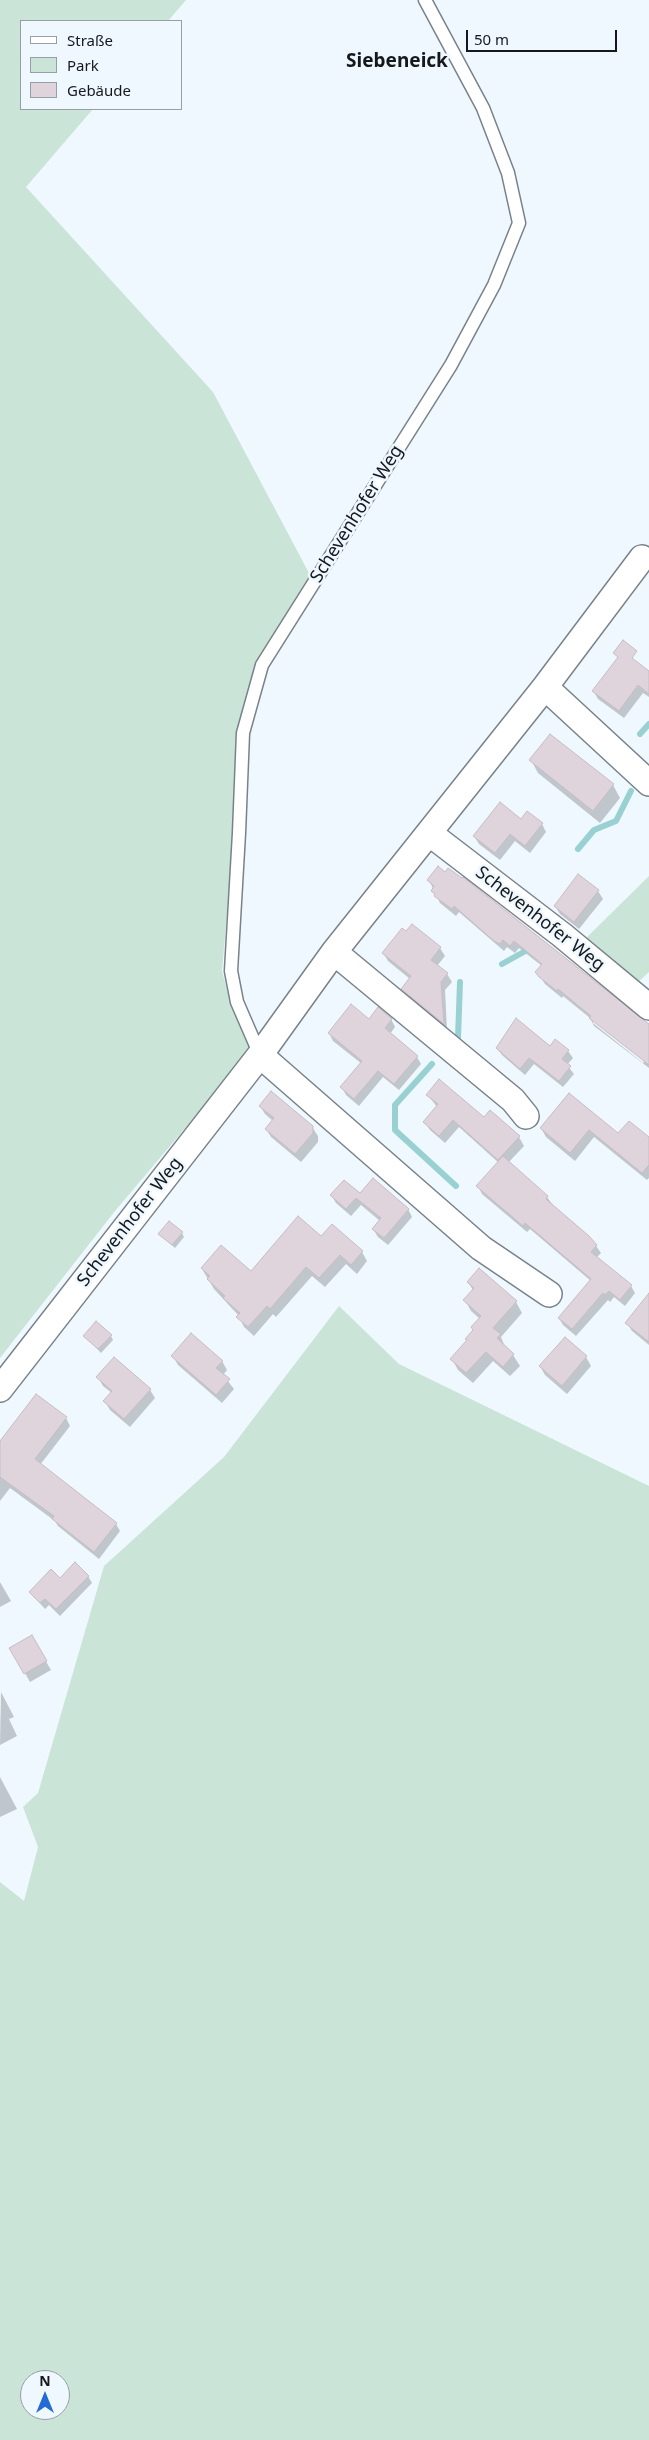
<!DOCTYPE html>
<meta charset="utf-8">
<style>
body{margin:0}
#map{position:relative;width:649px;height:2440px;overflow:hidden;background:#eff8ff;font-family:"Noto Sans",sans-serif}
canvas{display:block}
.legend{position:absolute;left:20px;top:20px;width:162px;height:90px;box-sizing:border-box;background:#eff8ff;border:1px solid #989fa4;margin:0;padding:6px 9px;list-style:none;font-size:15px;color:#16191c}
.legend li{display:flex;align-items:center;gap:10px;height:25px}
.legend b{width:25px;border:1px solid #989fa4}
.north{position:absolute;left:20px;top:2370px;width:50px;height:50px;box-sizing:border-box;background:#eff8ff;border:1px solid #989fa4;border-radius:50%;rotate:0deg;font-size:14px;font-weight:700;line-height:20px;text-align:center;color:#16191c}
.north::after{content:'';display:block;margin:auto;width:18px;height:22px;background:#256bd7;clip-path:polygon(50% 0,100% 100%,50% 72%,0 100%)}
.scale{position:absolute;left:466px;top:30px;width:151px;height:22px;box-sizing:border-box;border:2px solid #16191c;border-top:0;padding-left:6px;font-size:15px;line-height:18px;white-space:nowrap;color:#16191c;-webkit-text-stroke:4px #eff8ff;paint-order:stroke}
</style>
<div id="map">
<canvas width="649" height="2440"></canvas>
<ul class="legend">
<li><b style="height:6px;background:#fff"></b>Straße</li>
<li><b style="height:14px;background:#cae5d7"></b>Park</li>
<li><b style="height:14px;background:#e0d4dc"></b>Gebäude</li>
</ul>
<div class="north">N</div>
<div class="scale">50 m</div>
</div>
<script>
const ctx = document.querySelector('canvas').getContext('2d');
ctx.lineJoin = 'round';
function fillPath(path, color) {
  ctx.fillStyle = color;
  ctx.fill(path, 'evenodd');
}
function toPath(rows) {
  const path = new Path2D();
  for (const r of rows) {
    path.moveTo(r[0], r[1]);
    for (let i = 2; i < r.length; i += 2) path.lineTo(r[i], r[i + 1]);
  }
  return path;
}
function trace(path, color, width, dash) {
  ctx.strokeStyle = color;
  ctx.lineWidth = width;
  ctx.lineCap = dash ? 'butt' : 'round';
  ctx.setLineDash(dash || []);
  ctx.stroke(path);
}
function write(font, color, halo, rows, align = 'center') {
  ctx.font = font + ' "Noto Sans",sans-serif';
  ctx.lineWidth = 5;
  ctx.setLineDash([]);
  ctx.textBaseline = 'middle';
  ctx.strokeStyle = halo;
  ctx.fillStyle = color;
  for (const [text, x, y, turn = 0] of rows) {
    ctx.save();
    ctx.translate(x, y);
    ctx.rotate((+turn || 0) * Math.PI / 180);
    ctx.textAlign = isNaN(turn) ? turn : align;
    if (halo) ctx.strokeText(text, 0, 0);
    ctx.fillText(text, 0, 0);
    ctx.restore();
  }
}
fillPath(toPath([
 [0,0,186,0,168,21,21,21,21,109,93,109,26,187,213,392,310,575,260,657,234,835,222,971,230,1000,253,1048,115,1211,0,1358],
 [649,876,649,972,635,985,581,943],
 [339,1306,399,1364,649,1486,649,2440,0,2440,0,1882,24,1901,38,1847,23,1807,38,1793,104,1566,224,1457],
 [30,2380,60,2380,60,2410,30,2410]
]), '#cae5d7');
fillPath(toPath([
 [649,672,649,697,643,693,624,718,598,699,594,692],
 [531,760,613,785,620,798,600,823,538,773],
 [521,821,542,824,546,832,530,853,515,841,500,860,479,844,474,836],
 [429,880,649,1025,649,1068,594,1026,590,1018,563,996,562,998,545,984,537,972,542,966,519,948,515,953,507,947,504,951,459,912,456,916,440,903],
 [593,1020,645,1061,643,1063,593,1023],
 [598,891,603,899,579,929,560,914,555,906],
 [440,948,445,956,437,966,447,974,452,982,445,990,447,1030,407,997,403,989,410,979,388,961,384,954],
 [391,1019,395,1027,390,1034,417,1057,421,1064,399,1090,383,1077,359,1106,346,1095,342,1087,362,1064,333,1041,329,1033,369,1020],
 [556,1041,568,1051,573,1058,567,1065,574,1074,563,1087,534,1064,525,1075,502,1055,497,1048,550,1047],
 [428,1095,519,1137,524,1146,508,1163,547,1197,552,1204,596,1246,601,1253,596,1258,631,1286,635,1293,625,1306,614,1297,610,1302,608,1300,576,1336,563,1325,559,1318,591,1281,530,1229,527,1232,482,1194,478,1186,499,1163,459,1127,445,1143,430,1130,425,1122,437,1107],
 [569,1095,618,1135,649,1139,649,1178,647,1180,594,1137,575,1161,546,1137,541,1128],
 [260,1106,312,1127,318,1136,318,1142,301,1162,271,1137,266,1129,273,1121,265,1114],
 [360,1195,408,1209,412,1217,388,1245,378,1237,373,1229,380,1221,361,1205,351,1216,336,1203,332,1196],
 [182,1233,184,1237,175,1248,160,1234],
 [321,1237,362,1252,367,1261,357,1274,346,1264,325,1287,312,1276,276,1317,273,1314,254,1336,244,1327,239,1316,214,1289,202,1269,251,1273],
 [468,1282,516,1302,522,1313,501,1337,505,1347,513,1355,520,1366,510,1376,493,1361,473,1383,458,1370,452,1359,468,1341,480,1319,471,1311,465,1300,473,1290],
 [649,1312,649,1345,632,1331,627,1323],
 [85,1336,111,1336,113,1340,101,1353],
 [565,1339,586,1357,591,1366,567,1394,545,1375,540,1366],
 [173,1356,222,1361,227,1370,223,1375,234,1389,222,1403,178,1365],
 [98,1377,150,1390,155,1398,130,1427,110,1410,105,1401,112,1393,103,1386],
 [66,1418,70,1426,40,1465,116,1524,120,1531,99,1559,58,1526,55,1521,10,1488,0,1501,0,1442],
 [88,1576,92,1583,60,1616,49,1605,45,1609,30,1592,60,1580],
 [0,1582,11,1601,0,1607],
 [31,1636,51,1670,30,1682,11,1648],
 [1,1692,14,1717,9,1719,17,1736,0,1745],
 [0,1777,17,1809,0,1817]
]), '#0003');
trace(toPath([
 [640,734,649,724],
 [578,849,594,830,616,821,631,791],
 [502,964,529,949,528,946],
 [458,1038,460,982],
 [432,1064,395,1105,395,1130,456,1186]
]), '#99d1d2', 6);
const building = toPath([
 [623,640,637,651,632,658,649,671,649,694,638,685,619,711,592,691,618,657,613,653,623,640],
 [550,734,614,784,593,811,529,760,550,734],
 [500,802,521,819,527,811,543,823,525,846,510,834,495,853,473,836,500,802],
 [438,866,445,872,448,868,462,878,463,877,649,1024,649,1065,589,1018,591,1016,558,989,557,991,539,977,535,972,542,964,514,941,510,946,503,940,500,944,494,941,454,906,452,909,434,896,435,894,431,891,434,886,427,880,438,866],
 [578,874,599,890,574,922,554,906,578,874],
 [412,924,441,947,431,960,448,973,441,982,444,1024,401,989,411,976,382,953,402,928,406,931,412,924],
 [351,1004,369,1019,378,1007,392,1019,385,1028,418,1056,394,1084,378,1071,354,1099,340,1087,362,1061,328,1033,351,1004],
 [516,1018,550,1046,555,1039,569,1050,562,1059,571,1066,559,1081,529,1058,520,1069,496,1048,516,1018],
 [439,1079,484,1117,490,1110,520,1136,498,1160,453,1120,439,1136,423,1122,438,1104,426,1095,439,1079],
 [271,1091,313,1126,313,1133,295,1154,265,1129,274,1118,259,1106,271,1091],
 [569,1093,618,1133,629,1121,649,1137,649,1165,642,1173,589,1130,570,1153,540,1128,569,1093],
 [503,1156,548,1196,546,1199,589,1236,597,1245,591,1252,632,1285,620,1300,609,1291,605,1295,603,1293,572,1329,558,1318,591,1279,525,1223,523,1226,476,1186,503,1156],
 [373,1178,409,1209,384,1238,372,1229,381,1218,356,1198,346,1209,330,1195,344,1180,360,1193,373,1178],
 [298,1216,321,1236,332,1224,363,1251,351,1265,340,1255,319,1278,306,1267,270,1309,267,1306,248,1327,236,1317,240,1313,223,1298,225,1296,207,1279,210,1276,201,1268,221,1245,251,1271,298,1216],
 [169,1221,183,1232,172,1245,158,1234,169,1221],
 [479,1268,517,1301,493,1328,501,1334,497,1338,514,1354,503,1367,486,1352,466,1373,450,1359,467,1340,465,1339,473,1330,471,1327,481,1316,463,1300,474,1288,467,1282,479,1268],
 [649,1293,649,1342,625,1323,649,1293],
 [96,1321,112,1335,98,1349,83,1336,96,1321],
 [191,1333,223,1361,216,1368,230,1379,216,1395,171,1356,191,1333],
 [565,1337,587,1356,562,1386,539,1366,565,1337],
 [114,1357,151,1389,124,1419,103,1401,112,1391,96,1377,114,1357],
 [36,1394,67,1417,35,1459,117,1523,94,1552,52,1519,54,1516,0,1477,0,1441,36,1394],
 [75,1562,89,1576,56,1609,45,1599,40,1603,29,1592,51,1569,60,1578,75,1562],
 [32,1635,47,1661,24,1674,9,1648,32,1635]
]);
fillPath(building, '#e0d4dc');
trace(building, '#c7bcc3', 1);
const lane = toPath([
 [260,1055,237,1002,231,971,239,833,243,733,262,665,451,365,494,285,519,223,508,173,483,108,425,0]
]);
const street = toPath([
 [545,687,649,783],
 [429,833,562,935,649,1007],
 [334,952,513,1100,526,1116],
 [260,1055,481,1248,549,1294],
 [0,1389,260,1055,334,952,545,687,642,558]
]);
trace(lane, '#79828a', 15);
trace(street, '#79828a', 28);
trace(lane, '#fff', 12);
trace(street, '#fff', 25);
write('18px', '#16191c', '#eff8ff', [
 ["Schevenhofer Weg",357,514,-58],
 ["Schevenhofer Weg",540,919,38],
 ["Schevenhofer Weg",130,1222,-52]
]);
write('bold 19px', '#16191c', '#eff8ff', [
 ["Siebeneick",397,62]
]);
</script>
